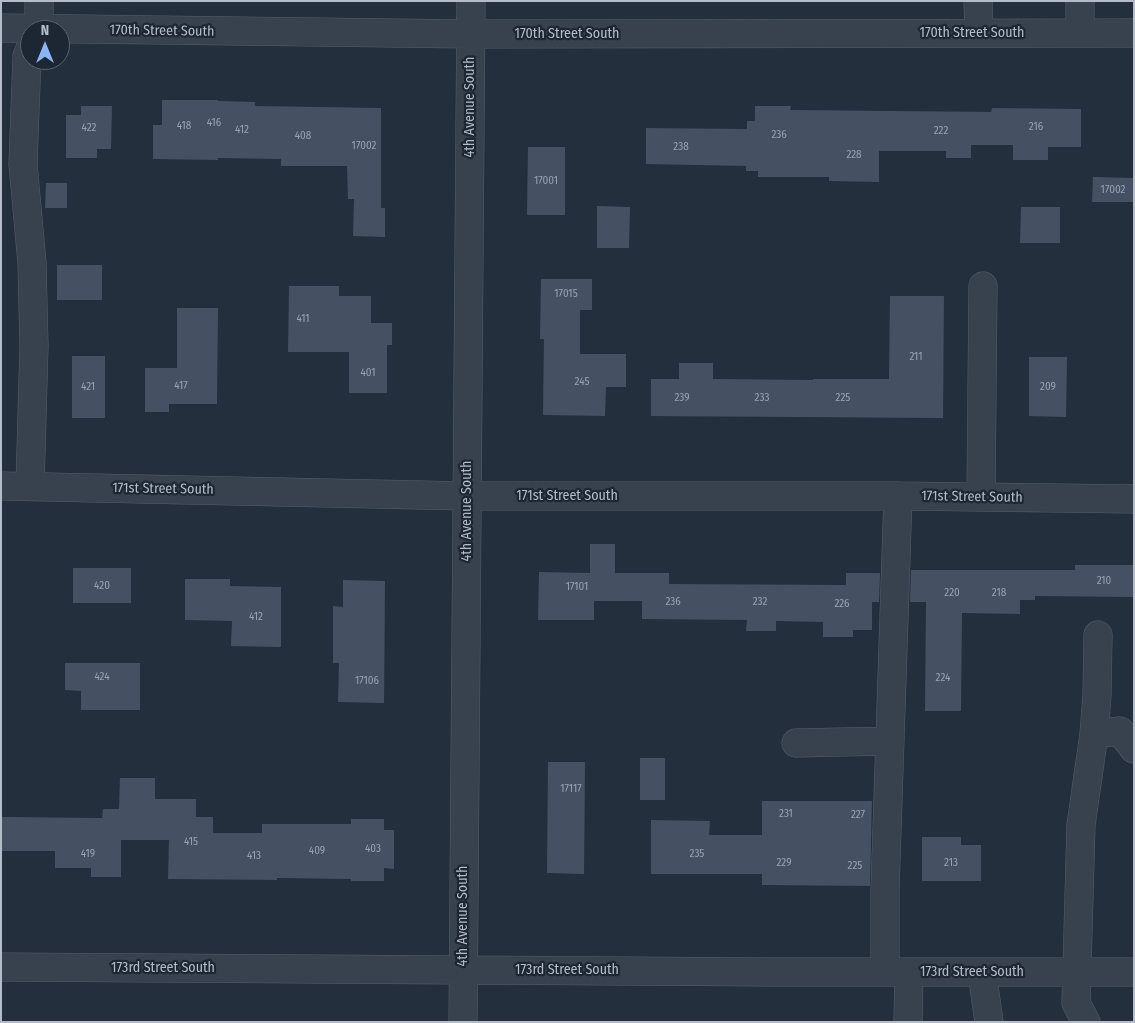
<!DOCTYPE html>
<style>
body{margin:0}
#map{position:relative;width:1135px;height:1023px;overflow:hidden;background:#242f3e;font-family:"Fira Sans Condensed",sans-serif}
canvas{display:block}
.frame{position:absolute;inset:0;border:2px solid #b4bcc9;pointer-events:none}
.north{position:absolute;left:20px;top:20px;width:50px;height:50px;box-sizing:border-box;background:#1d2633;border:1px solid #59626f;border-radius:50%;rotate:0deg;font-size:14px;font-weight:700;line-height:20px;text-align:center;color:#b4bcc9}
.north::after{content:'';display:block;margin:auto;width:18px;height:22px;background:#8ab4f8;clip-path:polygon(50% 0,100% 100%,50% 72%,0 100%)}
</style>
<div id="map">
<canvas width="1135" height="1023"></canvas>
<div class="frame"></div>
<div class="north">N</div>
</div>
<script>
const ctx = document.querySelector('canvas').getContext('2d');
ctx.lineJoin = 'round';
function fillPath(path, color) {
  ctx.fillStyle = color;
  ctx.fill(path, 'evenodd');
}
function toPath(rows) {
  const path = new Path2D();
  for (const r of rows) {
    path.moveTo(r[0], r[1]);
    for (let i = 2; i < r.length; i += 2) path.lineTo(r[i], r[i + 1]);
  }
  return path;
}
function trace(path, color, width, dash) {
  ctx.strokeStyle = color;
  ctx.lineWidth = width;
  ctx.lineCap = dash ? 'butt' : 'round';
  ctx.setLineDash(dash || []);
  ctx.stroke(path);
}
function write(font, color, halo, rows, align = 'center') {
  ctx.font = font + ' "Fira Sans Condensed",sans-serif';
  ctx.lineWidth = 4.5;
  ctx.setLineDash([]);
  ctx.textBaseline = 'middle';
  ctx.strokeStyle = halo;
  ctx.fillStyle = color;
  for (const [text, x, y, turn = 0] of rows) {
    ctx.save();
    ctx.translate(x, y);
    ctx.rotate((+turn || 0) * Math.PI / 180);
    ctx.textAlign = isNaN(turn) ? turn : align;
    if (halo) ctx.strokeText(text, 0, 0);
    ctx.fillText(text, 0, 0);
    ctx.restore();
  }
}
fillPath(toPath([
 [162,100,218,100,218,101,255,102,255,106,381,108,381,208,385,208,385,237,353,236,354,199,348,199,347,166,281,166,281,159,218,158,218,160,153,159,153,125,162,125],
 [81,106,112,106,111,149,97,149,97,158,66,158,66,115,81,115],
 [755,106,791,106,790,110,991,112,992,108,1081,109,1081,147,1048,147,1048,160,1013,160,1013,145,971,145,971,158,946,158,946,151,879,151,879,182,829,181,829,177,758,177,758,171,746,171,746,166,646,164,646,128,747,129,747,121,755,121],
 [528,147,565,147,565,215,527,215],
 [1093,177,1134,178,1134,202,1092,202],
 [46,183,67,183,67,208,45,208],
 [597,206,630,207,629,248,597,248],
 [1021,207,1060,207,1060,243,1020,243],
 [57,265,102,265,102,300,57,300],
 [541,279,592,279,592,310,580,310,580,354,626,354,626,387,606,387,605,416,543,415,544,339,540,339],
 [289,286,339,286,339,296,371,296,371,323,392,323,392,345,387,345,387,393,349,393,349,352,288,352],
 [890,296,944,296,943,418,651,416,651,379,679,379,679,363,713,363,713,379,813,380,813,379,889,379],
 [177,308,218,308,217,404,169,404,169,412,145,412,145,368,177,368],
 [72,356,105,356,105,418,72,418],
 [1029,357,1067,357,1066,417,1029,416],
 [590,544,615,544,615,573,669,573,669,584,846,585,846,573,880,573,879,602,872,602,872,630,853,630,853,637,823,637,823,622,776,621,776,631,746,631,747,620,642,619,642,601,594,601,594,620,538,620,539,572,590,573],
 [1075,565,1134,565,1134,597,1035,596,1035,600,1020,600,1020,614,962,613,961,711,925,711,926,602,910,602,911,570,1075,570],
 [73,568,131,568,131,603,73,603],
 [185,579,230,579,230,586,281,587,281,647,231,646,232,621,185,620],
 [343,580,385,581,384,703,338,702,339,663,333,663,333,606,343,607],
 [65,663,140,663,140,710,81,710,81,691,65,690],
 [640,758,665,758,665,800,640,800],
 [548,762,585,762,584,874,547,873],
 [120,778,155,778,155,799,196,799,196,817,213,817,213,833,262,833,262,824,351,824,351,819,384,819,384,830,394,830,394,869,384,868,384,881,351,881,351,879,277,878,277,880,168,879,169,840,121,840,121,877,91,877,91,868,55,868,55,851,1,851,1,817,102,818,103,809,119,809],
 [762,801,872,801,870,886,762,885,762,874,651,874,651,820,710,821,709,835,762,835],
 [922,837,961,837,961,845,981,845,981,881,922,881]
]), '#455162');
const minor = toPath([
 [39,1,39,30],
 [978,1,979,33],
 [1080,1,1080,33],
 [1,28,470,34,1134,33],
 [30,49,27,56,23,164,32,263,34,346,30,486],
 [1,486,467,496,898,496,1134,499],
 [981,497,983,286],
 [1094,734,1097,695,1098,635],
 [796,743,890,741],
 [1,967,775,972,1134,972],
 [885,972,885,890,898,496],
 [982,972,989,1022],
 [463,1022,471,1],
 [908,1022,909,972],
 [1086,1022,1076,1003,1081,825,1094,734,1120,731,1134,749]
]);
trace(minor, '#565f6c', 29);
trace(minor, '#38414e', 28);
write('11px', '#98a1af', null, [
 ["416",214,123],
 ["418",184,126],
 ["216",1036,127],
 ["422",89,128],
 ["412",242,130],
 ["222",941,131],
 ["236",779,135],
 ["408",303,136],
 ["17002",364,146],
 ["238",681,147],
 ["228",854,155],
 ["17001",546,181],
 ["17002",1113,190],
 ["17015",566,294],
 ["411",303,319],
 ["211",916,357],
 ["401",368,373],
 ["245",582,382],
 ["417",181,386],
 ["421",88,387],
 ["209",1048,387],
 ["239",682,398],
 ["233",762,398],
 ["225",843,398],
 ["210",1104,581],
 ["420",102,586],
 ["17101",577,587],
 ["220",952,593],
 ["218",999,593],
 ["236",673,602],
 ["232",760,602],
 ["226",842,604],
 ["412",256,617],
 ["424",102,677],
 ["224",943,678],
 ["17106",367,681],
 ["17117",571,789],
 ["231",786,814],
 ["227",858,815],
 ["415",191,842],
 ["403",373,849],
 ["409",317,851],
 ["419",88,854],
 ["235",697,854],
 ["413",254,856],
 ["229",784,863],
 ["213",951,863],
 ["225",855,866]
]);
write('14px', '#b4bcc9', '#1d2633', [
 ["170th Street South",162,31,1],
 ["170th Street South",972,33],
 ["170th Street South",567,34],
 ["4th Avenue South",470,107,-90],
 ["171st Street South",163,489,1],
 ["171st Street South",567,496],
 ["171st Street South",972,497,1],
 ["4th Avenue South",467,511,-90],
 ["4th Avenue South",463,916,-90],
 ["173rd Street South",163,968],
 ["173rd Street South",567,970],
 ["173rd Street South",972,972]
]);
</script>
